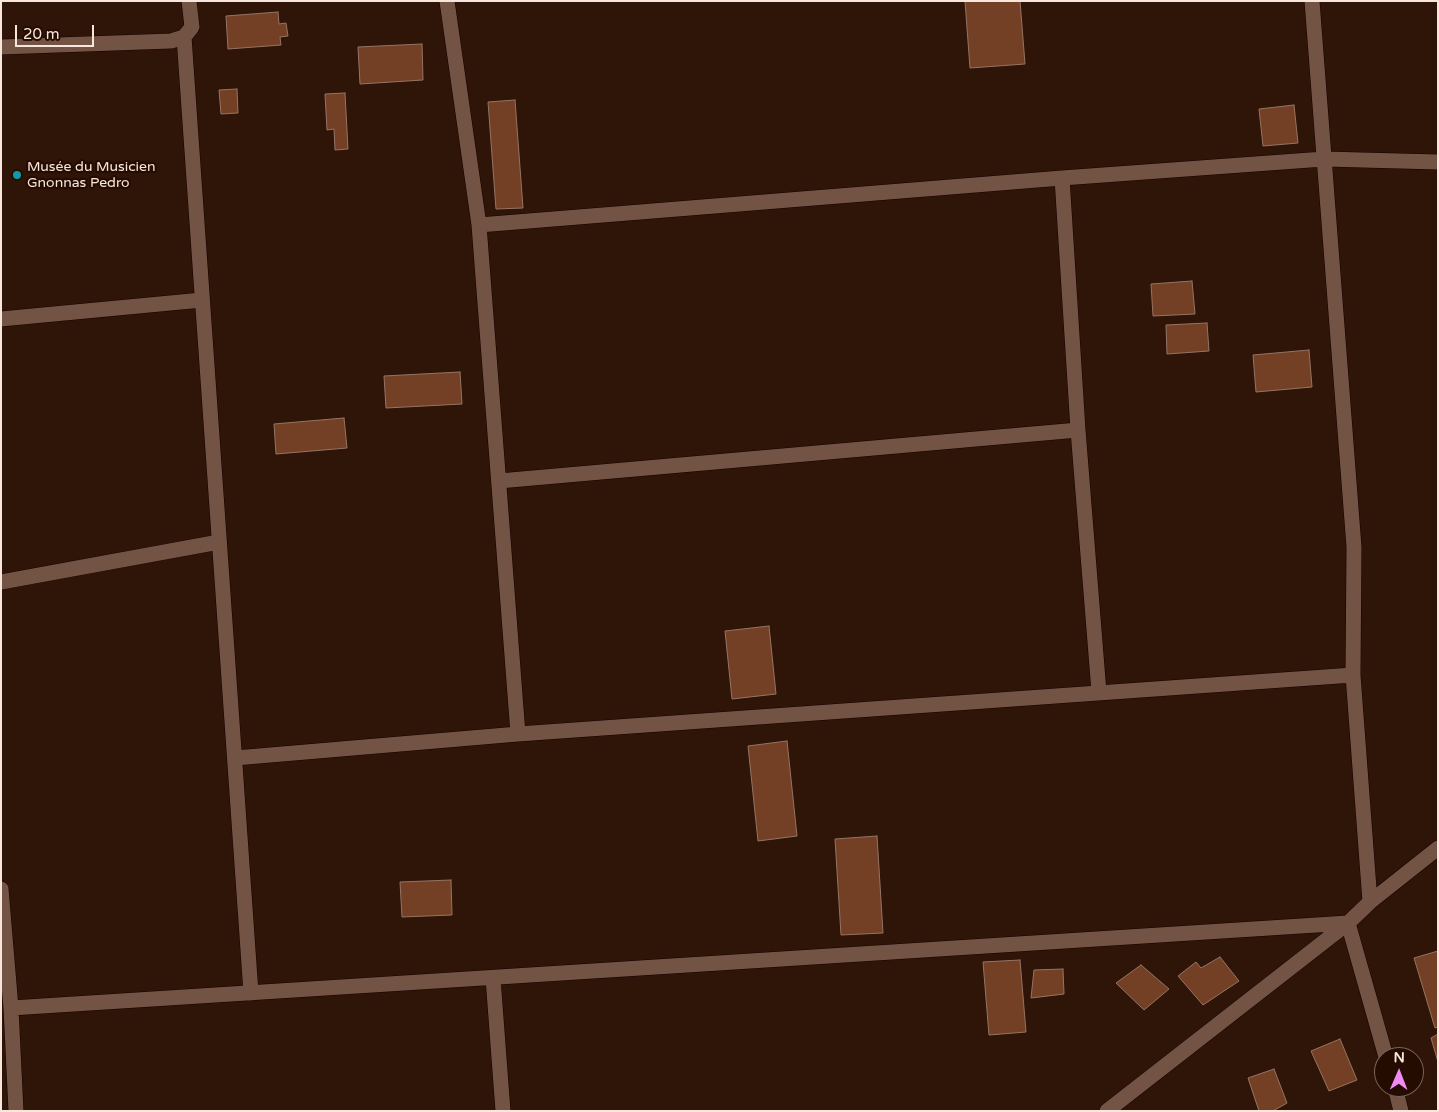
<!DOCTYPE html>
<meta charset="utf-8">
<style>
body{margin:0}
#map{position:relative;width:1439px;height:1112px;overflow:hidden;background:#2f1507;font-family:"Varela Round",sans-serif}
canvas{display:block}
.frame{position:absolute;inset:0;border:2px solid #f8e5dc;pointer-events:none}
.north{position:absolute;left:1374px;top:1047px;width:50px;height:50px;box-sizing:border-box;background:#250c01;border:1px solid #796359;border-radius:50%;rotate:1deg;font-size:14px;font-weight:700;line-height:20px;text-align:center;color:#f8e5dc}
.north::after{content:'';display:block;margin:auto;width:18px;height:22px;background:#f18af5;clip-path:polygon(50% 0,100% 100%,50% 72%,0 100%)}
.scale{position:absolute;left:15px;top:25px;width:79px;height:22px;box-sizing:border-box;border:2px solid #f8e5dc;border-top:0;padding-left:6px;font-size:15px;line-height:18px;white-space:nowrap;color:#f8e5dc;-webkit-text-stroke:4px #250c01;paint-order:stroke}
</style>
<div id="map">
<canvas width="1439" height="1112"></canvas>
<div class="frame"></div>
<div class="north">N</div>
<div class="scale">20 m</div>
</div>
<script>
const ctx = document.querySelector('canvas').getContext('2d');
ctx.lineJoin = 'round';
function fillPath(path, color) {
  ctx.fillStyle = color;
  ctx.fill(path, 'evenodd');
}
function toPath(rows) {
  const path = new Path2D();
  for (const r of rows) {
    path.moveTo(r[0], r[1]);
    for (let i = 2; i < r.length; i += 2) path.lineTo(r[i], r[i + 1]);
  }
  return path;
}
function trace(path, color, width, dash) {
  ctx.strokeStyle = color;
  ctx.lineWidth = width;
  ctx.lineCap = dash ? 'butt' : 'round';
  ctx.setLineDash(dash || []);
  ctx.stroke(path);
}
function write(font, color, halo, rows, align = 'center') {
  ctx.font = font + ' "Varela Round",sans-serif';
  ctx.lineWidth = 4.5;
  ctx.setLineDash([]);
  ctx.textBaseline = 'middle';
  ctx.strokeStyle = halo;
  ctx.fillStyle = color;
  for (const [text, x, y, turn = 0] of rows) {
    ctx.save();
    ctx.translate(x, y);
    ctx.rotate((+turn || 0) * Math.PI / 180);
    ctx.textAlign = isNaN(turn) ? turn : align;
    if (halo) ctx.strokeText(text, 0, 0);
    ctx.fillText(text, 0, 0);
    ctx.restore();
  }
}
const building = toPath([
 [965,1,1020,1,1025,64,970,68,965,1],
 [278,12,279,24,286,23,288,36,280,37,281,45,228,49,226,16,278,12],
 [422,44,423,80,360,84,358,47,422,44],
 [237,89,238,113,221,114,219,90,237,89],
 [345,93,348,149,335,150,334,129,327,130,325,94,345,93],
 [515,100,523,208,496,209,488,102,515,100],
 [1294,105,1298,143,1263,146,1259,109,1294,105],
 [1192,281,1195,314,1153,316,1151,284,1192,281],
 [1207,323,1209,351,1167,354,1166,325,1207,323],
 [1309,350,1312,387,1256,392,1253,355,1309,350],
 [460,372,462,404,386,408,384,376,460,372],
 [344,418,347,448,276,454,274,424,344,418],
 [769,626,776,694,732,699,725,631,769,626],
 [787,741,797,836,758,841,748,746,787,741],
 [877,836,883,933,841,935,835,839,877,836],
 [451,880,452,915,402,917,400,882,451,880],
 [1438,951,1438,1027,1435,1028,1414,958,1438,951],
 [1220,957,1239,981,1203,1005,1178,976,1196,962,1201,968,1220,957],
 [1020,960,1026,1032,989,1035,983,962,1020,960],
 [1141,965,1169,989,1144,1010,1116,983,1141,965],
 [1063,969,1064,994,1031,998,1034,970,1063,969],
 [1438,1034,1438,1062,1431,1038,1438,1034],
 [1340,1039,1357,1080,1329,1091,1311,1051,1340,1039],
 [1274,1069,1287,1103,1273,1111,1259,1111,1248,1078,1274,1069]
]);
fillPath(building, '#744025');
trace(building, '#957464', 1);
const minor = toPath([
 [447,1,479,225,518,734],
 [1312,1,1354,547,1353,675,1370,902],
 [184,37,251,993],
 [1,47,171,41,184,37,192,27,189,1],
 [1062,178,1078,430,1099,692],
 [479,225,1062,178,1324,159,1438,162],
 [1,319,202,300],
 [499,481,1078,430],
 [1,582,219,542],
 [235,758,518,734,1353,675],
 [1,889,11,1008,16,1111],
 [493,978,503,1111],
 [11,1008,1348,923,1386,1057],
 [1395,1087,1401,1111],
 [1107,1111,1348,923,1370,902,1438,848]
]);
trace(minor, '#160200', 16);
trace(minor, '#735344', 15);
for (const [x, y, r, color] of [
 [17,175,5,"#0f9aa8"]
]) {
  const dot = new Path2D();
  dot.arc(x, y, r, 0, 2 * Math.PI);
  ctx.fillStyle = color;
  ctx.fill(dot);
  trace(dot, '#250c01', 2);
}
write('14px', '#f8e5dc', '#250c01', [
 ["Musée du Musicien",27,167],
 ["Gnonnas Pedro",27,183]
], 'left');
</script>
